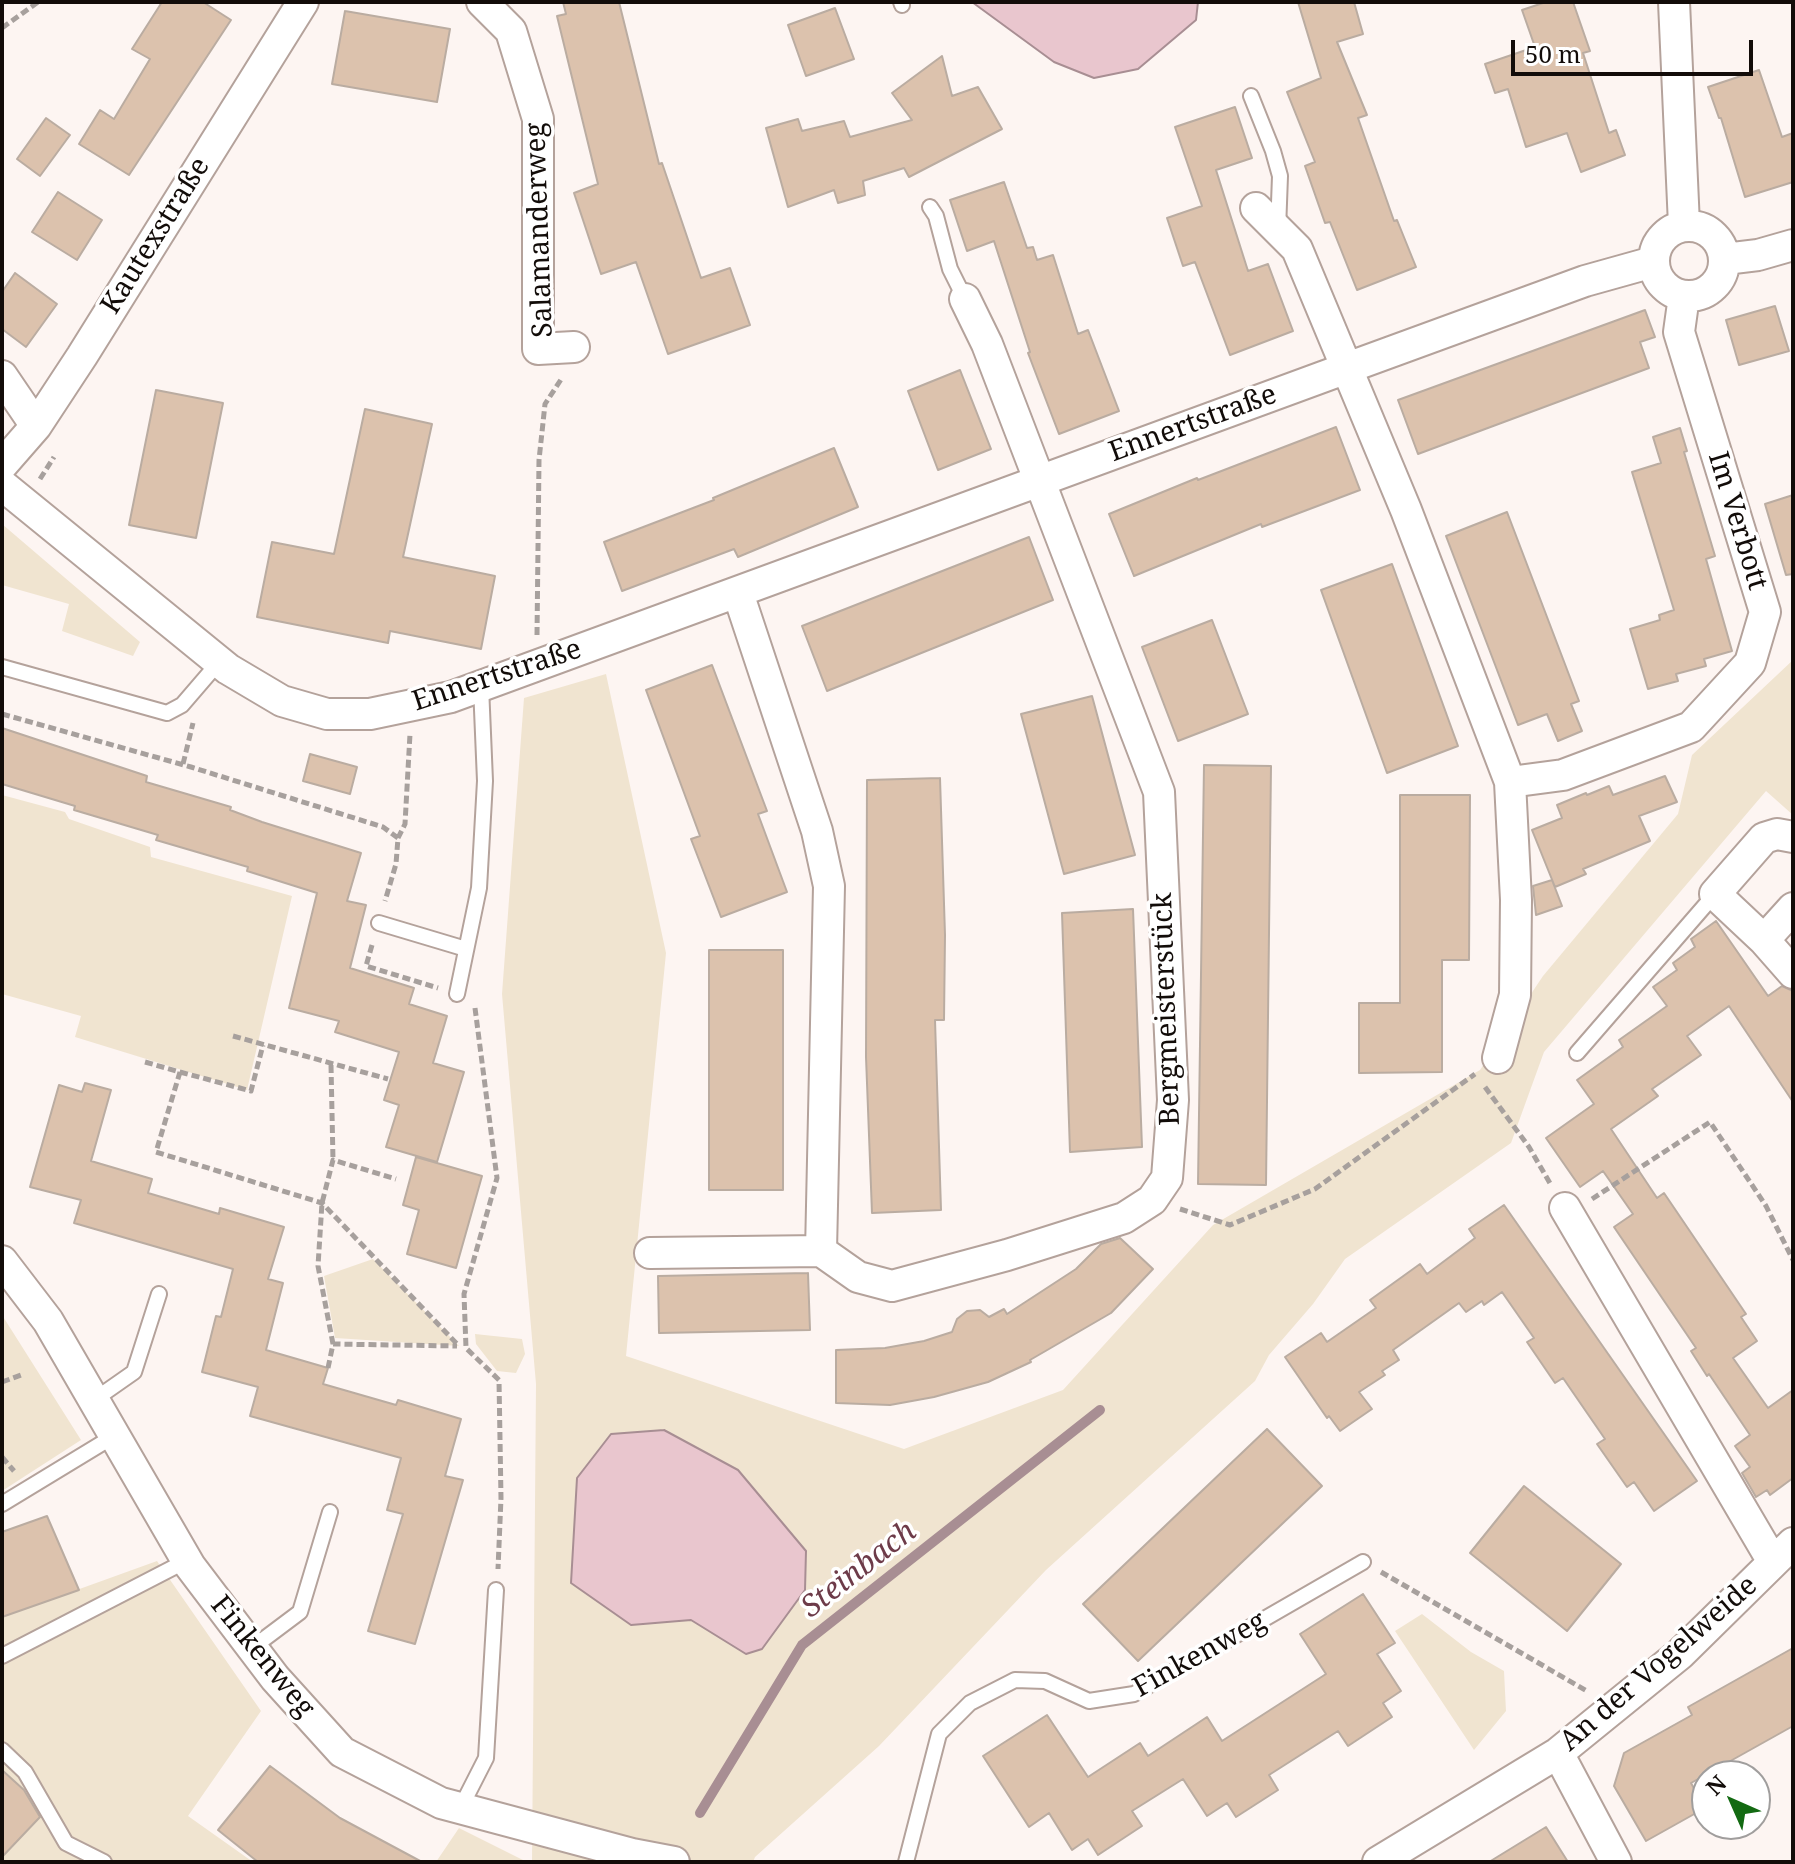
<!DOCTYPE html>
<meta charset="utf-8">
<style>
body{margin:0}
#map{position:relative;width:1795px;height:1864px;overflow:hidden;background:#fdf5f2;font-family:"Noto Serif",serif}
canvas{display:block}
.frame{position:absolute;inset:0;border:4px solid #120c09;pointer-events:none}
.north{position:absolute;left:1691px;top:1760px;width:80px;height:80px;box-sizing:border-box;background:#fff;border:2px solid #a09e9d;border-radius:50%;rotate:315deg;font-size:22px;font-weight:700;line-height:32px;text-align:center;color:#120c09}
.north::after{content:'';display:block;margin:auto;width:28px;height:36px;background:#136a12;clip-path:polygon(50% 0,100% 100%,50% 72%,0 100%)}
.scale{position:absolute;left:1511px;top:40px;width:242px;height:36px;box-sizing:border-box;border:4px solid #120c09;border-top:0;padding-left:10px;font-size:24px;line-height:28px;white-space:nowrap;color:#120c09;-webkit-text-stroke:6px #fff;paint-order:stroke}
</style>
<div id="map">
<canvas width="1795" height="1864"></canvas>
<div class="frame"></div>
<div class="north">N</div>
<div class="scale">50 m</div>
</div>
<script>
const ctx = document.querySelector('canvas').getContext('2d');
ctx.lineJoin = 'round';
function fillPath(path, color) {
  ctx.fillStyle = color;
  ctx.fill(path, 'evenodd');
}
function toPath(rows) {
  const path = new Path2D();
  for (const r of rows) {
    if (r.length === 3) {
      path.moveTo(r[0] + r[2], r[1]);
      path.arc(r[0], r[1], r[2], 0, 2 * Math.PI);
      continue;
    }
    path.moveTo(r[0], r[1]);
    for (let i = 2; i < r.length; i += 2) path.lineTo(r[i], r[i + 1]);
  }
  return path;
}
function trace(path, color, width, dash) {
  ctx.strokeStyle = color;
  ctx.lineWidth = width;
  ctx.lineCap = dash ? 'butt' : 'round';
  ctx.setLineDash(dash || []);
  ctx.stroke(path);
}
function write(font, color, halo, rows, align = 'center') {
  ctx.font = font + ' "Noto Serif",serif';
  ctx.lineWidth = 7;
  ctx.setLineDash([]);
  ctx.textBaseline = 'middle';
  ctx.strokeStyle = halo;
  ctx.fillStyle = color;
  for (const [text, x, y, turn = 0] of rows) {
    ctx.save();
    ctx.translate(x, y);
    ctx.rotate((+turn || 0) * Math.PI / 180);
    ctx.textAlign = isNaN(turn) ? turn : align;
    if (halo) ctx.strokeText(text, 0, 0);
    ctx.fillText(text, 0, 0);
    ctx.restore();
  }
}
fillPath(toPath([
 [2,524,140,642,133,656,62,631,69,604,2,585],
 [1793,660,1793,815,1766,791,1544,1052,1511,1143,1345,1259,1313,1304,1269,1355,1255,1381,1046,1570,879,1746,755,1857,753,1862,532,1862,536,1384,502,994,524,698,606,674,666,953,626,1356,904,1449,1063,1390,1213,1225,1480,1070,1543,976,1678,814,1692,755],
 [611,1434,746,1654,691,1620,631,1625],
 [2,795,65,812,69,819,150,847,151,857,292,896,247,1090,75,1037,81,1016,2,994],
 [373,1259,459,1346,335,1338,324,1276],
 [2,1315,81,1440,2,1491],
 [475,1334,522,1339,525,1354,516,1373,497,1371,476,1344],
 [157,1561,261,1711,188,1816,253,1862,2,1862,2,1617],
 [1422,1614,1471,1652,1504,1671,1506,1711,1474,1750,1395,1631],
 [459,1828,527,1862,436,1862]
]), '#f0e4d0');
const water = toPath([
 [972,2,1198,2,1196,20,1138,69,1094,78,1054,62,972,2],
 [664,1430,738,1470,806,1551,805,1590,762,1649,746,1654,691,1620,631,1625,571,1583,577,1478,611,1434,664,1430]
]);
fillPath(water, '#e9c6ce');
trace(water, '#a88e93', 2);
trace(toPath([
 [700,1813,802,1645,1100,1410]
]), '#a88e93', 10);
const building = toPath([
 [162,2,203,2,231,20,129,175,79,144,100,110,114,119,150,59,132,49,162,2],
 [563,2,619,2,659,164,662,163,701,278,730,268,750,325,668,354,636,262,601,274,574,193,598,184,557,16,566,14,563,2],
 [1298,2,1354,2,1363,34,1337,42,1367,115,1358,118,1394,221,1397,220,1416,267,1357,290,1330,222,1325,223,1305,166,1315,162,1287,92,1321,78,1298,2],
 [1546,2,1573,2,1590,51,1583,53,1609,133,1616,130,1625,155,1581,172,1567,133,1526,147,1508,89,1495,93,1485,64,1535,47,1522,10,1546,2],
 [835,8,854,59,806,76,788,25,835,8],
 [345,11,450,29,437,102,332,84,345,11],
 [942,56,952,96,978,87,1002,129,909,177,904,168,863,181,865,195,838,203,834,190,788,207,766,128,798,119,802,131,844,121,850,137,912,120,892,93,942,56],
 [1759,70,1782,137,1793,133,1793,182,1745,197,1721,118,1719,118,1708,87,1759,70],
 [1235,107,1252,158,1216,170,1248,271,1268,264,1293,331,1230,355,1195,262,1183,266,1167,218,1202,206,1175,127,1235,107],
 [46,118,70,135,40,176,17,159,46,118],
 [1004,182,1027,248,1033,247,1037,260,1053,255,1078,334,1088,330,1119,411,1059,434,1028,353,1030,352,994,241,967,251,950,200,1004,182],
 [58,192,102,220,77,260,32,232,58,192],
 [15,273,57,304,26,347,2,329,2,292,15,273],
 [1775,306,1789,351,1739,365,1726,320,1775,306],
 [1645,310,1655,337,1640,342,1649,368,1418,454,1398,400,1645,310],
 [960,370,991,449,938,470,908,391,960,370],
 [156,390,223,403,196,538,129,525,156,390],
 [365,409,432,424,403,557,495,576,481,649,390,631,388,643,257,617,272,542,334,554,365,409],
 [1336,427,1360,490,1262,527,1261,524,1134,576,1109,514,1197,478,1198,480,1336,427],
 [1680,428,1687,451,1684,452,1715,556,1706,559,1732,651,1704,659,1706,666,1676,674,1678,681,1648,689,1630,629,1660,620,1659,615,1674,610,1632,472,1661,463,1653,437,1680,428],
 [834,448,858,507,738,557,734,549,622,591,604,542,714,500,713,498,834,448],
 [1793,495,1793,574,1786,575,1765,504,1793,495],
 [1507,512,1579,701,1571,704,1582,731,1558,741,1547,714,1518,725,1446,536,1507,512],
 [1029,537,1053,600,827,691,802,626,1029,537],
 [1392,564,1458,746,1387,773,1321,590,1392,564],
 [1212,620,1248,714,1178,741,1142,647,1212,620],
 [712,665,767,811,758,814,787,892,721,917,691,839,700,836,646,690,712,665],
 [1092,696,1135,855,1064,874,1021,714,1092,696],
 [2,728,147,776,146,782,231,807,230,810,262,822,361,853,347,901,366,905,350,968,414,988,409,1004,447,1016,433,1063,464,1072,437,1162,386,1147,399,1105,384,1100,399,1052,335,1032,339,1021,289,1008,317,893,247,871,248,867,156,840,158,835,74,810,75,806,2,784,2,728],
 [310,754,357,767,350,794,303,781,310,754],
 [1204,765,1271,766,1266,1185,1198,1184,1204,765],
 [1665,776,1677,802,1639,816,1650,841,1583,869,1586,874,1555,887,1532,830,1562,818,1557,805,1586,793,1587,795,1609,786,1613,795,1665,776],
 [940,778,945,935,944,1020,935,1020,941,1210,872,1213,866,1057,867,780,940,778],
 [1400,795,1470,795,1469,960,1442,960,1442,1072,1359,1073,1359,1003,1400,1003,1400,795],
 [1552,880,1562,906,1536,915,1533,886,1552,880],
 [1133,909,1142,1147,1070,1152,1062,913,1133,909],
 [1716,921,1768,996,1782,986,1793,991,1793,1102,1729,1006,1687,1036,1701,1055,1652,1089,1658,1096,1611,1129,1657,1198,1664,1193,1746,1314,1741,1317,1757,1341,1733,1358,1768,1408,1793,1390,1793,1478,1770,1495,1767,1490,1756,1497,1742,1473,1750,1467,1735,1446,1750,1435,1709,1374,1707,1376,1691,1351,1696,1348,1614,1227,1633,1214,1603,1171,1580,1187,1546,1138,1594,1104,1577,1080,1623,1047,1619,1040,1667,1006,1653,987,1677,970,1673,963,1695,947,1691,939,1716,921],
 [709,950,783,950,783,1190,709,1190,709,950],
 [85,1083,111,1090,91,1161,152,1179,148,1193,219,1214,220,1208,284,1227,268,1279,283,1283,266,1350,328,1368,323,1384,396,1405,398,1400,461,1419,445,1476,463,1480,415,1644,368,1631,403,1514,387,1510,401,1458,250,1416,258,1387,202,1372,216,1316,221,1317,233,1269,74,1223,81,1200,30,1187,59,1085,82,1092,85,1083],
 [416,1157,482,1176,456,1268,407,1254,419,1210,403,1205,416,1157],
 [1504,1205,1697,1481,1654,1511,1634,1482,1627,1487,1597,1444,1605,1439,1563,1378,1555,1383,1527,1342,1534,1338,1502,1292,1484,1305,1482,1301,1466,1312,1459,1303,1393,1350,1399,1360,1382,1371,1385,1375,1359,1392,1372,1409,1340,1431,1329,1416,1327,1418,1285,1357,1321,1333,1327,1342,1376,1308,1370,1300,1420,1264,1427,1274,1475,1238,1469,1229,1504,1205],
 [1120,1238,1153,1269,1111,1313,1030,1360,1031,1362,988,1382,934,1397,890,1405,836,1403,836,1350,885,1348,924,1341,952,1332,957,1319,967,1311,980,1310,989,1317,1004,1309,1007,1314,1076,1269,1101,1244,1120,1238],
 [808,1273,810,1330,659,1333,658,1276,808,1273],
 [1267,1429,1322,1486,1138,1661,1083,1604,1267,1429],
 [1524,1486,1621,1564,1567,1631,1470,1553,1524,1486],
 [47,1516,79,1590,2,1617,2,1532,47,1516],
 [1363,1594,1395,1643,1377,1654,1401,1691,1383,1703,1392,1717,1348,1746,1338,1731,1269,1775,1278,1790,1236,1817,1227,1803,1207,1816,1183,1779,1132,1811,1142,1826,1098,1855,1088,1839,1072,1850,1049,1813,1029,1827,983,1756,1047,1715,1088,1777,1140,1743,1148,1756,1207,1717,1222,1741,1326,1674,1300,1634,1363,1594],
 [1793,1648,1793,1726,1691,1783,1705,1808,1646,1841,1614,1786,1624,1753,1692,1715,1688,1707,1793,1648],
 [270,1766,340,1818,422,1862,258,1862,218,1830,270,1766],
 [2,1770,24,1790,40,1817,2,1857,2,1770],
 [1546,1827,1568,1862,1489,1862,1546,1827]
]);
fillPath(building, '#dcc2ad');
trace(building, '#baaca1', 2);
const lane = toPath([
 [901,2,902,5],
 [1251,96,1273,151,1280,176,1278,230],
 [930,207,936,216,950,269,965,299],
 [2,667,167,713,182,705,219,662],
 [379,923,466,949],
 [457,994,479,888,485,781,481,686],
 [1577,1053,1715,894],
 [94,1400,134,1372,159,1294],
 [2,1504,114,1436],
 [252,1648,300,1612,330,1512],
 [2,1656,186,1561],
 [2,1750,25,1772,66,1843,104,1862],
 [460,1809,486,1758,496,1590],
 [906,1862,939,1734,970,1703,1015,1680,1045,1681,1089,1701,1134,1694,1363,1562]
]);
const street = toPath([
 [482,2,511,31,538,119,538,349,574,347],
 [1674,2,1684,225],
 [1256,208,1297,249,1406,510,1510,782,1516,900,1515,995,1498,1058],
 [1689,261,35],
 [1725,259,1758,255,1793,245],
 [2,376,36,426],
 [2,465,36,426,82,356,303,2],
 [2,485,228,669,282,701,327,714,370,714,451,697,1347,368,1585,281,1653,262],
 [738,593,817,831,829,886,821,1251,858,1277,892,1286,1007,1255,1124,1218,1152,1200,1167,1178,1173,1100,1159,792,987,344,965,299],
 [1510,782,1563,775,1691,727,1750,663,1765,612,1679,332,1684,296],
 [1793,837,1777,834,1764,838,1715,894,1764,940,1793,908],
 [1764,940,1793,973],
 [1565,1208,1773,1562],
 [650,1253,821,1251],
 [2,1261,48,1321,190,1566,275,1678,342,1752,441,1803,632,1854,674,1862],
 [1558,1753,1616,1862],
 [1378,1862,1558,1753,1680,1654,1793,1543]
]);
trace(lane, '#b4a29b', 18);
trace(street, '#b4a29b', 34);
trace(toPath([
 [2,28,38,2],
 [40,479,54,457],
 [537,635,539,460,545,404,562,378],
 [2,714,191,767,383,827,398,838,396,864,385,901],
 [183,764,193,723],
 [398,838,405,824,410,734],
 [372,945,366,966,438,988],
 [475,1008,497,1178,464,1294,466,1348,499,1380,501,1498,498,1569],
 [233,1036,388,1079],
 [145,1062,180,1072,156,1152,322,1203,459,1346],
 [331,1065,333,1160],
 [180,1072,251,1091,263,1045],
 [1485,1087,1529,1147,1551,1185],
 [1592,1199,1710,1122,1766,1206,1793,1260],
 [1180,1209,1230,1225,1315,1189,1475,1074],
 [333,1344,318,1266,322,1203,333,1160,396,1179],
 [328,1368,333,1344,457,1346],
 [2,1382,24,1374],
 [2,1457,14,1471],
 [1381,1572,1587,1691]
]), '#a7a09d', 5, [8, 4]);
trace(lane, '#fff', 14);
trace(street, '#fff', 30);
write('28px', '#120c09', '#fff', [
 ["Salamanderweg",540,230,-92],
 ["Kautexstraße",156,236,-58],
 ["Ennertstraße",1193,424,-20],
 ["Im Verbott",1737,521,73],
 ["Ennertstraße",497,676,-18],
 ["Bergmeisterstück",1167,1009,-92],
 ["Finkenweg",1200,1655,-29],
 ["Finkenweg",262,1657,51],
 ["An der Vogelweide",1659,1664,-41]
]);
write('italic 30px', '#6d3b49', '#fff', [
 ["Steinbach",859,1570,-38]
]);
</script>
